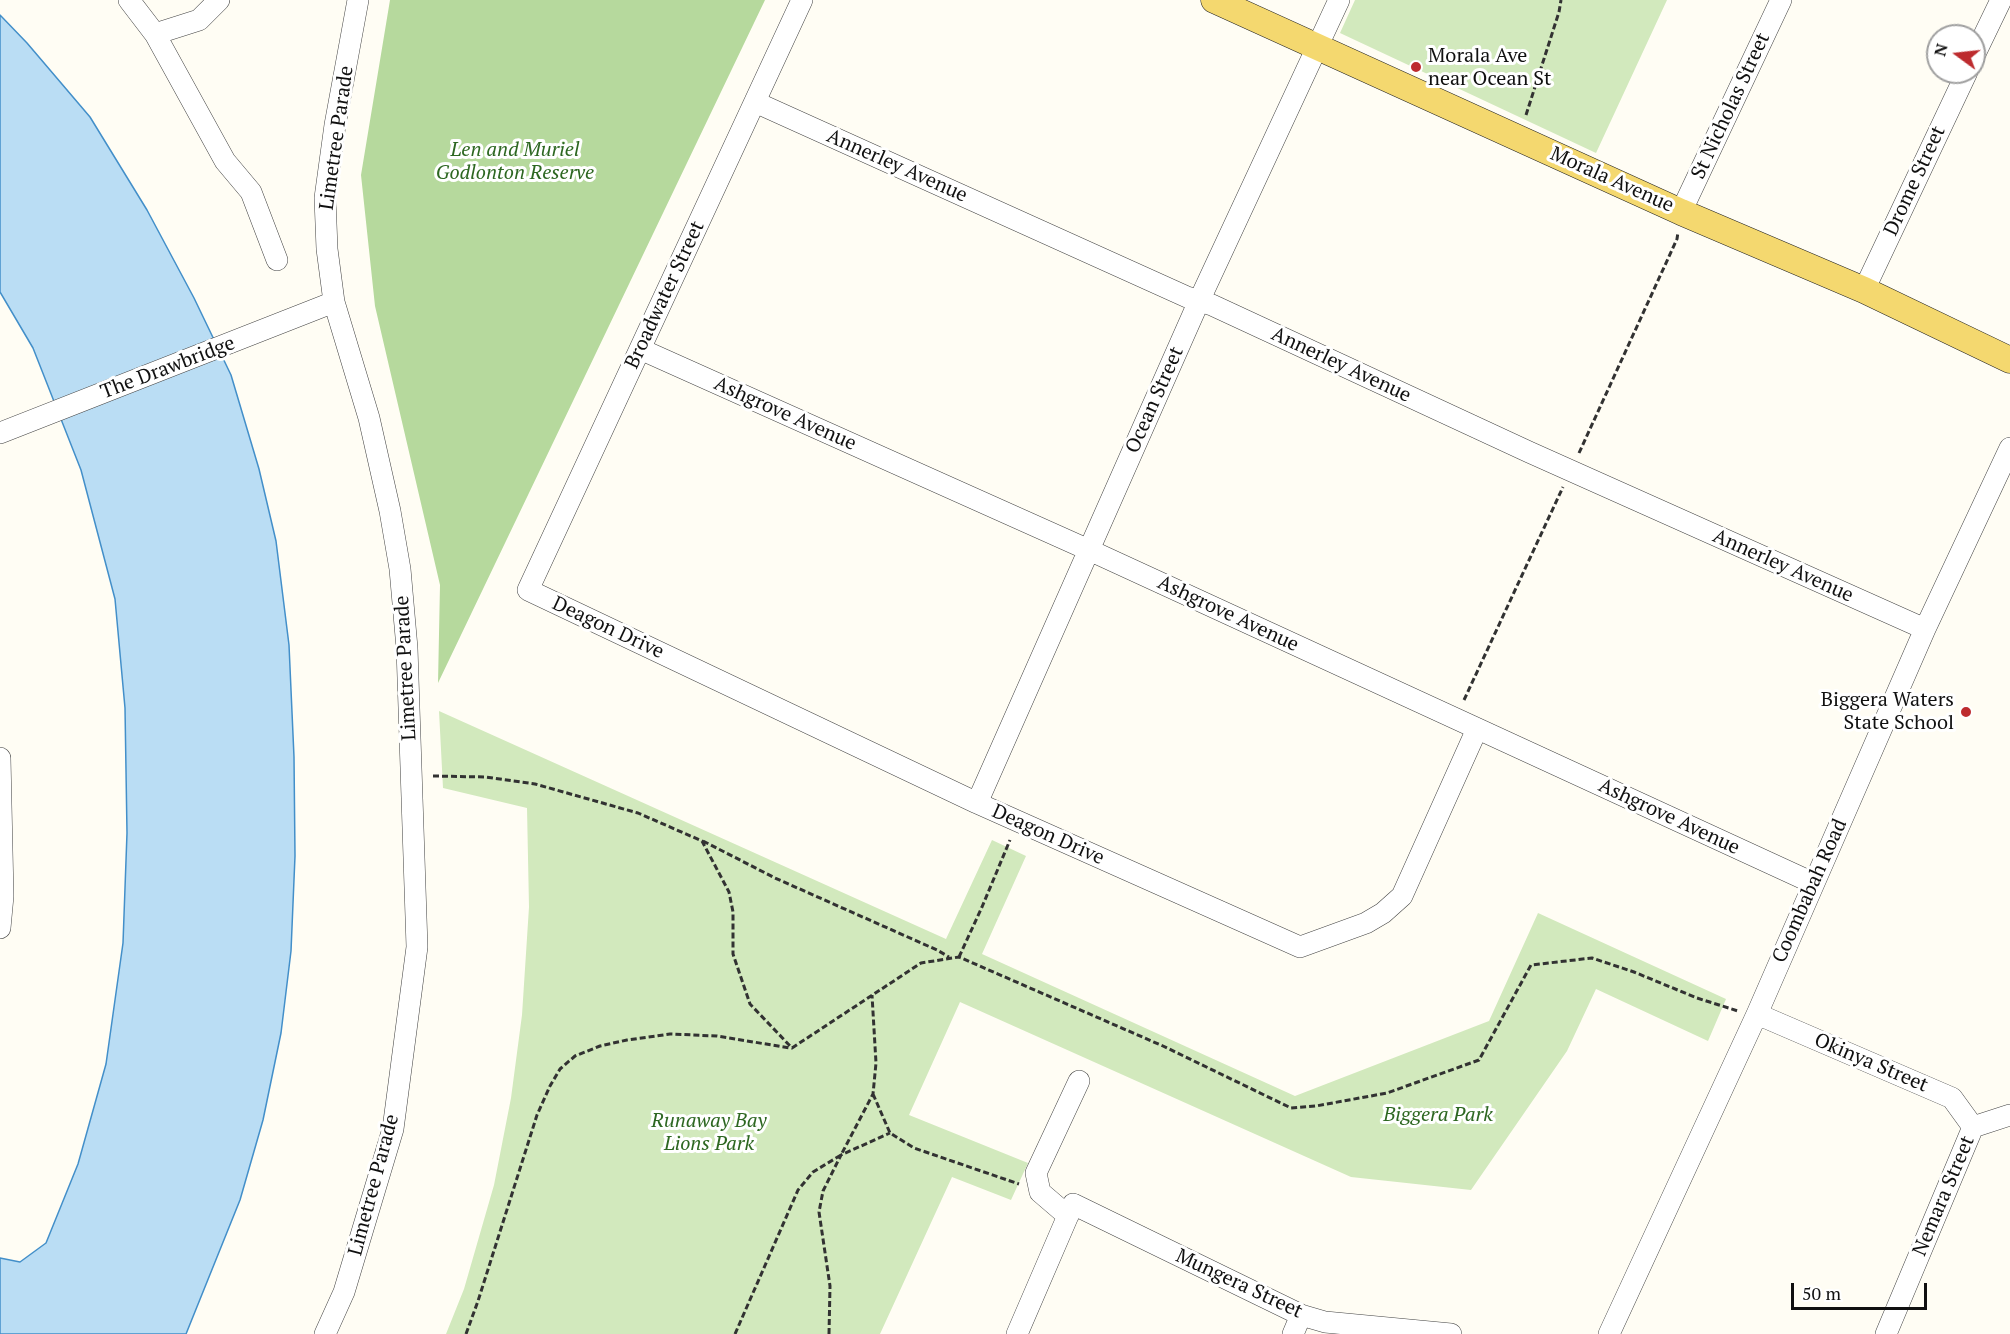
<!DOCTYPE html>
<style>
body{margin:0}
#map{position:relative;width:2010px;height:1334px;overflow:hidden;background:#fffdf4;font-family:"PT Serif",serif}
canvas{display:block}
.north{position:absolute;left:1926px;top:24px;width:60px;height:60px;box-sizing:border-box;background:#fff;border:2px solid #9f9f9f;border-radius:50%;rotate:285deg;font-size:16px;font-weight:700;line-height:24px;text-align:center;color:#101010}
.north::after{content:'';display:block;margin:auto;width:21px;height:27px;background:#bd2b2e;clip-path:polygon(50% 0,100% 100%,50% 72%,0 100%)}
.scale{position:absolute;left:1791px;top:1283px;width:136px;height:27px;box-sizing:border-box;border:3px solid #101010;border-top:0;padding-left:8px;font-size:18px;line-height:21px;white-space:nowrap;color:#101010;-webkit-text-stroke:4px #fff;paint-order:stroke}
</style>
<div id="map">
<canvas width="2010" height="1334"></canvas>
<div class="north">N</div>
<div class="scale">50 m</div>
</div>
<script>
const ctx = document.querySelector('canvas').getContext('2d');
ctx.lineJoin = 'round';
function fillPath(path, color) {
  ctx.fillStyle = color;
  ctx.fill(path, 'evenodd');
}
function toPath(rows) {
  const path = new Path2D();
  for (const r of rows) {
    path.moveTo(r[0], r[1]);
    for (let i = 2; i < r.length; i += 2) path.lineTo(r[i], r[i + 1]);
  }
  return path;
}
function trace(path, color, width, dash) {
  ctx.strokeStyle = color;
  ctx.lineWidth = width;
  ctx.lineCap = dash ? 'butt' : 'round';
  ctx.setLineDash(dash || []);
  ctx.stroke(path);
}
function write(font, color, halo, rows, align = 'center') {
  ctx.font = font + ' "PT Serif",serif';
  ctx.lineWidth = 6;
  ctx.setLineDash([]);
  ctx.textBaseline = 'middle';
  ctx.strokeStyle = halo;
  ctx.fillStyle = color;
  for (const [text, x, y, turn = 0] of rows) {
    ctx.save();
    ctx.translate(x, y);
    ctx.rotate((+turn || 0) * Math.PI / 180);
    ctx.textAlign = isNaN(turn) ? turn : align;
    if (halo) ctx.strokeText(text, 0, 0);
    ctx.fillText(text, 0, 0);
    ctx.restore();
  }
}
fillPath(toPath([
 [1355,0,1667,0,1596,153,1340,33],
 [439,711,946,939,992,840,1026,856,982,954,1295,1096,1489,1021,1538,913,1726,999,1708,1041,1596,989,1567,1051,1471,1190,1351,1177,960,1002,909,1115,1028,1163,1011,1200,952,1177,880,1334,446,1334,464,1289,494,1185,511,1098,522,1015,529,907,527,808,443,788]
]), '#d2e9bd');
fillPath(toPath([
 [390,0,765,0,438,683,440,585,375,306,361,175]
]), '#b6d99d');
const water = toPath([
 [0,15,27,43,90,117,147,210,194,298,231,375,259,469,276,541,289,645,294,757,295,856,291,951,281,1033,263,1120,240,1200,186,1334,0,1334,0,1258,20,1262,46,1243,78,1164,106,1064,123,943,127,833,125,708,115,599,81,470,33,348,0,292,0,15]
]);
fillPath(water, '#baddf4');
trace(water, '#438fc9', 1.5);
const minor = toPath([
 [129,0,155,34],
 [219,0,199,20,155,34,225,161,251,192,277,260],
 [802,0,528,590,977,803,1300,947,1366,923,1383,913,1402,896,1477,729],
 [1974,56,2001,0],
 [755,102,1187,297,1212,305,1529,452,1925,629],
 [1681,212,1781,0],
 [1864,290,1967,72],
 [640,349,1100,555,1813,883],
 [0,433,334,302],
 [0,758,3,896,0,928],
 [977,803,1199,301,1339,0],
 [1757,1014,1952,1098,1973,1127],
 [1068,1216,1040,1192,1036,1173,1079,1081],
 [325,1334,344,1292,393,1129,417,947,407,648,400,569,390,511,369,418,334,302,327,249,325,198,335,125,358,0],
 [1017,1334,1073,1204,1301,1315,1325,1322,1451,1334],
 [1293,1334,1301,1315],
 [1609,1334,1757,1014,1925,629,2010,448],
 [1886,1334,1973,1127,2010,1115]
]);
const major = toPath([
 [1214,0,1681,212,1864,290,2010,360]
]);
trace(minor, '#434343', 22);
trace(major, '#212121', 27);
trace(toPath([
 [1526,115,1559,12,1561,0],
 [1579,453,1677,239,1678,232],
 [1464,700,1563,487],
 [433,776,485,777,535,784,638,813,702,841,729,892,733,912,733,954,750,1004,792,1048,921,963,959,957,1163,1046,1291,1108,1316,1106,1387,1093,1479,1060,1531,965,1592,958,1634,972,1697,998,1738,1011],
 [703,841,775,878,937,950,949,957],
 [959,957,982,907,1010,840],
 [873,1094,890,1133,914,1148,1019,1184],
 [466,1334,478,1301,537,1115,550,1086,560,1069,575,1056,600,1046,627,1040,670,1034,717,1036,790,1048],
 [735,1334,798,1190,813,1172,841,1155,873,1094,876,1063,872,995],
 [829,1334,830,1286,819,1212,823,1191,841,1155,890,1133]
]), '#323232', 3, [6, 3]);
trace(minor, '#fff', 21);
trace(major, '#f4d86f', 26);
for (const [x, y, r, color] of [
 [1416,67,6,"#bd2b2e"],
 [1966,712,6,"#bd2b2e"]
]) {
  const dot = new Path2D();
  dot.arc(x, y, r, 0, 2 * Math.PI);
  ctx.fillStyle = color;
  ctx.fill(dot);
  trace(dot, '#fff', 2);
}
write('20px', '#101010', '#fff', [
 ["Morala Ave",1428,56],
 ["near Ocean St",1428,79],
 ["Biggera Waters",1954,700,"right"],
 ["State School",1954,723,"right"]
], 'left');
write('20px', '#101010', '#fff', [
 ["St Nicholas Street",1731,106,-65],
 ["Limetree Parade",337,138,-82],
 ["Annerley Avenue",897,166,24],
 ["Morala Avenue",1612,180,24],
 ["Drome Street",1915,181,-65],
 ["Broadwater Street",665,295,-65],
 ["Annerley Avenue",1341,365,25],
 ["The Drawbridge",168,368,-21],
 ["Ocean Street",1155,400,-66],
 ["Ashgrove Avenue",785,414,24],
 ["Annerley Avenue",1783,566,24],
 ["Ashgrove Avenue",1228,614,25],
 ["Deagon Drive",608,628,25],
 ["Limetree Parade",406,668,-93],
 ["Ashgrove Avenue",1669,817,25],
 ["Deagon Drive",1048,835,24],
 ["Coombabah Road",1810,891,-66],
 ["Okinya Street",1871,1063,23],
 ["Limetree Parade",374,1185,-75],
 ["Nemara Street",1944,1196,-67],
 ["Mungera Street",1239,1284,25]
]);
write('italic 20px', '#2d6721', '#fff', [
 ["Len and Muriel",515,150],
 ["Godlonton Reserve",515,173],
 ["Biggera Park",1438,1115],
 ["Runaway Bay",709,1121],
 ["Lions Park",709,1144]
]);
</script>
